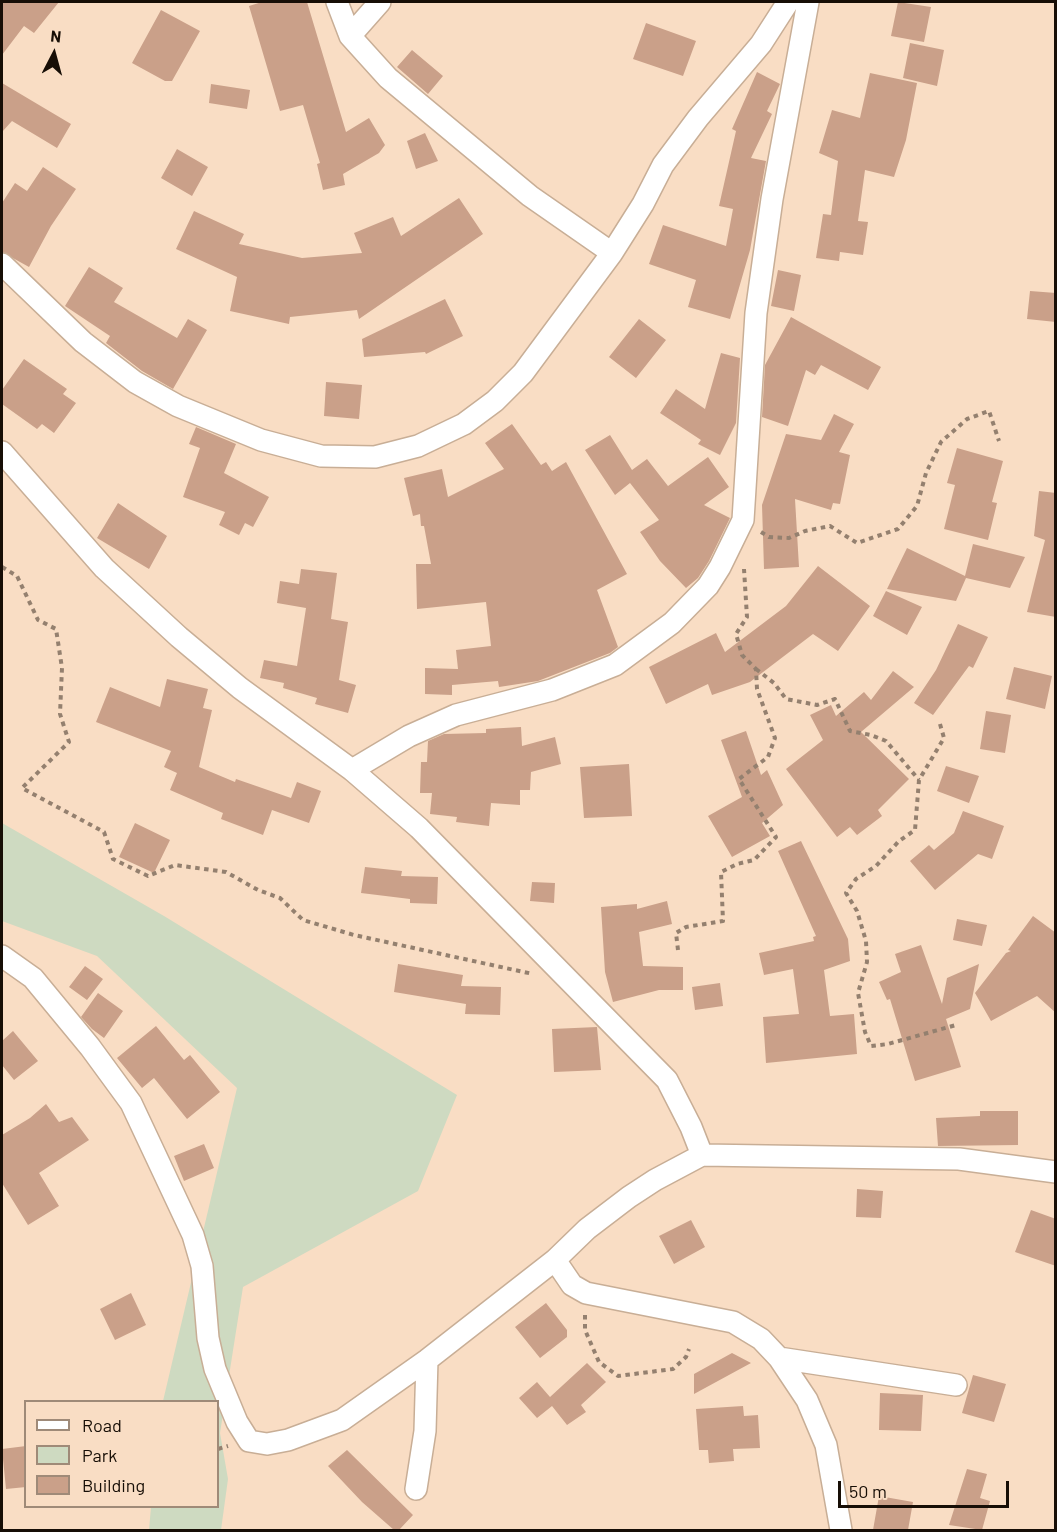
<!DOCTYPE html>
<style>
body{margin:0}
#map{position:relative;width:1057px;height:1532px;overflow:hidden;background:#f9ddc4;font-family:Barlow,sans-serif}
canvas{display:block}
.frame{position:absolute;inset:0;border:3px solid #170e06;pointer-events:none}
.legend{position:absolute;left:24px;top:1400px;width:195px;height:108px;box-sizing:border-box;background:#f9ddc4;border:2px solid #9f8a78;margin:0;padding:8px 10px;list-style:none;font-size:18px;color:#170e06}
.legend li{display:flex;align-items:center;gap:12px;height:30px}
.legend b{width:30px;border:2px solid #9f8a78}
.north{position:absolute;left:24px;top:24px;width:60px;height:60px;-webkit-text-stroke:4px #f9ddc4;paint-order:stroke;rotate:6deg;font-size:16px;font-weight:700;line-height:24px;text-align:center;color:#170e06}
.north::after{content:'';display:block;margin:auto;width:21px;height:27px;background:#170e06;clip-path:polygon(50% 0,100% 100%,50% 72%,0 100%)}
.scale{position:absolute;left:838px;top:1481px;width:171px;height:27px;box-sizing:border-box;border:3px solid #170e06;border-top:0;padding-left:8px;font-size:18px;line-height:21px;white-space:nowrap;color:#170e06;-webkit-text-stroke:4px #f9ddc4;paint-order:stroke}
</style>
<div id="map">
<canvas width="1057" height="1532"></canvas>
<div class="frame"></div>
<ul class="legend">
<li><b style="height:8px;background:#fff"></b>Road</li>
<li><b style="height:16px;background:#cedac1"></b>Park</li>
<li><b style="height:16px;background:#caa089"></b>Building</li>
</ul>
<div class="north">N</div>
<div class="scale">50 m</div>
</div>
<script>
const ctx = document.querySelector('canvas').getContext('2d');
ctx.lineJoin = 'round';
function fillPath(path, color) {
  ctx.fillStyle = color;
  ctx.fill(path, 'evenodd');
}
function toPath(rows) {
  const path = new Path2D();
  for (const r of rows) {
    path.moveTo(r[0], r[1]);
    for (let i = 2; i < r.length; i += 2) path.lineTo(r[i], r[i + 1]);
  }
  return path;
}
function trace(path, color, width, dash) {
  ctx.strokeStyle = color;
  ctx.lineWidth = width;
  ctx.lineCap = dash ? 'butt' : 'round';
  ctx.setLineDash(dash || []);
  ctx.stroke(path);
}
fillPath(toPath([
 [2,823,164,916,457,1095,418,1191,243,1287,220,1433,228,1479,221,1530,149,1530,151,1507,218,1506,218,1402,163,1401,237,1088,97,956,2,921]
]), '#cedac1');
fillPath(toPath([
 [2,2,59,2,34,33,24,26,2,55],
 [262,2,307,2,346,132,369,118,385,145,379,153,343,174,345,185,323,190,317,164,320,163,303,105,280,111,249,6],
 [898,2,931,7,924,42,891,36],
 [161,10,200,31,172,81,165,81,132,63],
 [646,23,696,41,683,76,633,59],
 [910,43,944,50,937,86,903,78],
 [412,50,443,76,428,94,397,67],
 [757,72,780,84,767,111,772,114,751,158,766,161,750,250,730,319,688,307,696,280,649,264,663,225,726,246,733,209,719,206,736,131,732,129],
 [870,73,917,83,906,140,894,177,865,170,858,221,868,222,863,255,840,252,839,261,816,258,823,214,831,215,838,161,819,153,832,110,860,118],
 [2,83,71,124,57,148,12,121,2,132],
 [211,84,250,90,247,109,209,103],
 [425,133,438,161,416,169,407,141],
 [177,149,208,167,192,196,161,178],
 [43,167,76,189,51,226,29,267,2,252,2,203,15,183,27,191],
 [459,198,483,234,359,319,357,310,290,317,289,324,230,311,237,277,176,249,194,211,244,234,239,244,302,258,362,253,354,233,393,217,401,236],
 [89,267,123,288,114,302,177,338,188,319,207,330,173,389,142,371,106,343,110,336,65,306],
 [778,270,801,275,794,311,771,306],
 [1030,291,1056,293,1056,322,1027,319],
 [445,299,463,336,426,354,425,352,364,357,362,339],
 [791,317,881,367,868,390,821,365,815,375,806,370,788,426,762,417,765,365],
 [639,319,666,340,636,378,609,357],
 [721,353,740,358,736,423,720,455,698,444,701,440,660,413,676,389,705,409],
 [24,359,67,389,63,394,76,403,54,433,42,424,37,429,2,404,2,390],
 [326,382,362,385,359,419,324,416],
 [834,414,854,424,839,452,850,455,840,504,833,503,831,510,795,499,799,567,764,569,762,505,786,434,821,440],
 [512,424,541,465,546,462,552,471,566,462,627,574,597,590,618,647,610,653,538,681,499,687,498,681,452,685,452,695,425,694,425,668,458,669,456,650,491,646,486,602,417,609,416,564,431,564,424,526,421,526,420,514,413,516,404,478,442,469,448,497,504,469,485,443],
 [196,427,236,444,224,473,269,497,253,527,245,523,239,535,219,525,225,512,183,497,200,448,189,444],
 [610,435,632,470,647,459,668,486,708,457,729,487,704,505,730,518,709,561,698,578,686,588,660,561,640,532,659,520,630,483,615,495,585,450],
 [957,448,1003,461,992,502,997,503,988,540,944,529,955,485,947,483],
 [1039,491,1056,493,1056,617,1027,612,1045,540,1034,536],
 [118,503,167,536,149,569,97,538],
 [973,544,1025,557,1010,588,966,578,956,601,887,589,907,548,965,576],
 [818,566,870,606,838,651,813,634,750,682,712,695,708,684,666,704,649,667,716,633,725,652,786,606],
 [301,569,337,573,331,619,348,622,339,680,356,685,348,713,315,704,317,698,283,688,284,683,260,678,264,660,297,666,306,608,277,603,280,581,299,584],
 [886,591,922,607,907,635,873,616],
 [958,624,988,637,973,668,969,666,933,715,914,703,936,670],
 [1014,667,1052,676,1045,709,1006,699],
 [893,671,914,687,861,732,909,779,878,810,882,816,857,835,850,827,837,837,786,769,823,740,810,715,831,705,836,716,864,692,871,700],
 [167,679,208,689,203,708,212,710,199,767,235,782,236,779,291,798,297,782,321,791,309,823,272,810,263,835,221,819,223,813,170,790,177,773,164,767,171,751,96,722,110,687,160,707],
 [986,711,1011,715,1005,753,980,749],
 [521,727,522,746,555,737,561,764,531,772,530,790,520,790,520,805,491,803,489,826,456,822,457,817,430,814,432,793,420,793,421,762,427,762,428,741,444,734,486,733,486,729],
 [746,731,761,775,767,770,783,805,762,823,770,836,732,857,708,816,742,797,721,740],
 [629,764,632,816,584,818,580,767],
 [946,766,979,776,969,803,937,791],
 [963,811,1004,826,992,859,978,854,935,890,910,861,929,845,934,850,954,833],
 [135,823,170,840,154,873,119,857],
 [801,841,848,939,850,961,824,970,830,1016,854,1014,857,1054,766,1063,763,1017,799,1014,793,969,764,975,759,953,814,941,813,937,816,936,778,851],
 [365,867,402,871,401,876,438,877,437,904,410,903,410,899,361,893],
 [532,882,555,883,554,903,530,901],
 [667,901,672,924,639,932,643,966,683,967,683,990,659,990,613,1002,605,972,601,907,637,904,637,909],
 [1033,916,1056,933,1056,1013,1037,996,991,1021,975,993,1006,953,1011,951,1008,950],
 [957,919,987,925,982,946,953,940],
 [921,945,942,1004,947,978,979,964,970,1009,946,1019,961,1067,915,1081,890,999,887,1000,879,982,901,972,895,954],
 [398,964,463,975,461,986,501,987,500,1015,465,1014,466,1004,394,992],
 [85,966,103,979,87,1000,69,987],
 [720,983,723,1006,695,1010,692,987],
 [98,993,123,1011,104,1038,92,1029,81,1017],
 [156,1026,184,1060,190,1055,220,1092,187,1119,154,1078,142,1088,117,1058],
 [597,1027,601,1070,554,1072,552,1029],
 [13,1031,38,1061,14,1080,2,1065,2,1041],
 [46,1104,59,1122,72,1117,89,1140,39,1173,59,1206,28,1225,2,1183,2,1135,30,1118],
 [980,1111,1018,1111,1018,1145,938,1146,936,1118,980,1116],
 [204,1144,214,1168,184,1181,174,1156],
 [857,1189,883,1191,881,1218,856,1217],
 [1031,1210,1056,1219,1056,1266,1015,1252],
 [691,1220,705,1247,674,1264,659,1236],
 [131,1293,146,1325,115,1340,100,1309],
 [546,1303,567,1330,567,1337,540,1358,515,1327],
 [732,1353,751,1363,694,1394,694,1374],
 [587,1363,606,1382,581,1405,586,1412,567,1425,552,1406,537,1418,519,1398,537,1382,550,1397],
 [973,1375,1006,1384,994,1422,962,1413],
 [880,1393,923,1395,921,1431,879,1430],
 [743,1406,744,1416,758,1415,760,1448,733,1449,734,1461,709,1463,708,1450,699,1450,696,1409],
 [26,1446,26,1487,6,1489,2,1449],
 [347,1450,413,1515,399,1530,394,1530,362,1502,328,1466],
 [967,1469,987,1474,980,1498,990,1501,982,1530,949,1525],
 [879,1496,913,1502,908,1530,873,1530]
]), '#caa089');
const minor = toPath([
 [337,2,350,36,388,78,530,196,612,253],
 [350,36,380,2],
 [2,264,83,342,135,382,178,406,261,440,321,456,375,457,418,446,464,424,495,401,523,373,612,253,643,204,663,165,698,118,761,44,788,2],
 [2,452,104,568,179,637,240,688,352,770,419,828,667,1080,691,1127,702,1155,655,1180,629,1197,587,1229,555,1260,572,1285,586,1293,733,1322,761,1339,779,1358,807,1400,826,1445,841,1530],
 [352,770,409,736,456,715,552,690,615,665,672,623,708,586,720,567,743,520,756,313,772,199,808,2],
 [2,956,33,978,90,1047,131,1103,193,1235,202,1266,208,1338,215,1369,237,1422,249,1441,267,1444,288,1440,342,1420,427,1360,555,1260],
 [702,1155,959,1159,1056,1172],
 [779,1358,956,1385],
 [416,1489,425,1431,427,1360]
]);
trace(minor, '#c8ae96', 24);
trace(toPath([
 [761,532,769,537,789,538,805,531,830,526,857,543,898,529,917,506,926,473,941,442,967,419,989,411,999,441],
 [2,567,17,576,38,620,56,629,62,668,60,714,69,742,22,788,104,832,113,859,148,876,175,865,226,872,258,890,280,898,303,920,354,935,533,974],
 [756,669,774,683,786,699,817,705,835,699,850,731,871,735,886,741,919,780],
 [940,724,944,738,919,780,915,830,899,841,876,866,856,879,846,893,857,911,866,941,867,962,858,993,865,1032,871,1046,888,1044,956,1025],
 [678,950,676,933,686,927,723,921,721,872,737,864,754,860,776,837,739,779,768,757,775,738,757,689,756,669,742,655,736,634,747,617,744,569],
 [585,1315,585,1330,599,1362,618,1376,673,1369,686,1357,689,1349],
 [218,1449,228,1446]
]), '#94806f', 4, [4.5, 4.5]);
trace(minor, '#fff', 21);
</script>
